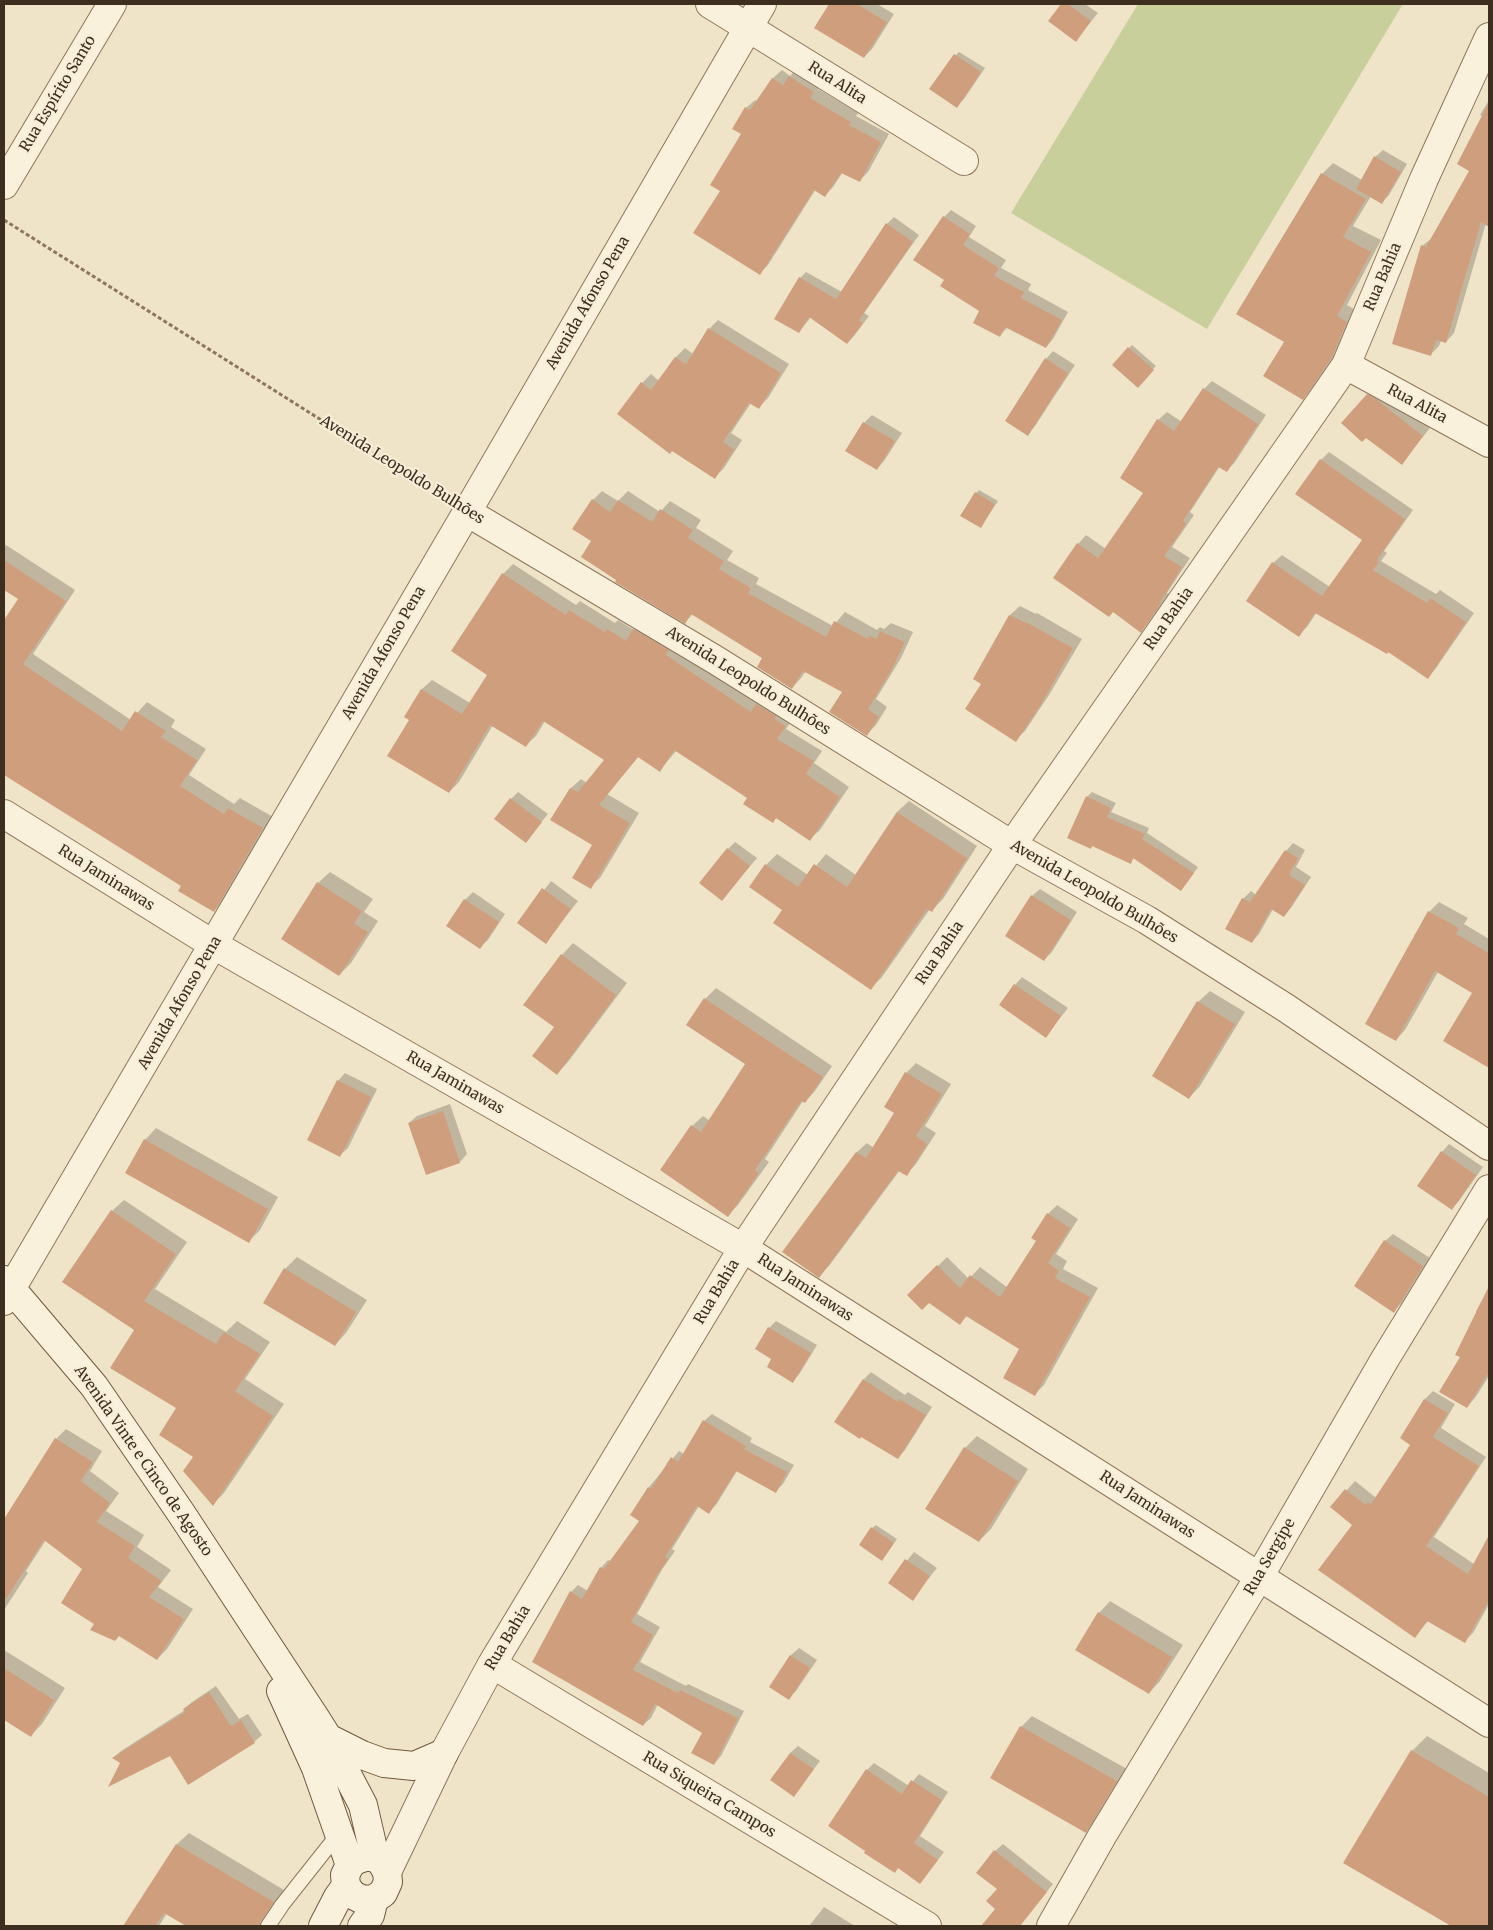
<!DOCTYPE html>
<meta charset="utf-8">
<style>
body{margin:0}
#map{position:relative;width:1493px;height:1930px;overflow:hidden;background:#f0e4c8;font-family:Merriweather,serif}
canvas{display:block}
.frame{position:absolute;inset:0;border:5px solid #3d2e20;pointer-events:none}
</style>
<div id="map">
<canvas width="1493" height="1930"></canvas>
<div class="frame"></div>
</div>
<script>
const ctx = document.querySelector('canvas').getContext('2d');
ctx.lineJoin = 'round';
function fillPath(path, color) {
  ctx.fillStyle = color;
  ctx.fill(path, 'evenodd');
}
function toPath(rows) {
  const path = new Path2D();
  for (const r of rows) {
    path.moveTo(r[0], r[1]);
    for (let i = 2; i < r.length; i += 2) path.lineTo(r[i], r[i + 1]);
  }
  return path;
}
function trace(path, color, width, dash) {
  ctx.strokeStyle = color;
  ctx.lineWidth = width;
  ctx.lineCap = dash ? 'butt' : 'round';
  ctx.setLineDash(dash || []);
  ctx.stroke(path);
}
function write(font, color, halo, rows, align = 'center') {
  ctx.font = font + ' Merriweather,serif';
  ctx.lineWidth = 4.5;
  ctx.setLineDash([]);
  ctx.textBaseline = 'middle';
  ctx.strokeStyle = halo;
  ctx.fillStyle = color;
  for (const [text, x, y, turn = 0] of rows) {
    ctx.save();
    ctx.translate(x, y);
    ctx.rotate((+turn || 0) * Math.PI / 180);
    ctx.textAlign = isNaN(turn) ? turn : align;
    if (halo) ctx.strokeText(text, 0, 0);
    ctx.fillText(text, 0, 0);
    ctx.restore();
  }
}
fillPath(toPath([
 [1138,4,1403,4,1207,329,1011,213]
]), '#c9cf9b');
fillPath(toPath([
 [830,4,877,4,894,14,872,49,864,57,816,27],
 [1063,4,1085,4,1098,13,1076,40,1050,21],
 [959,52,985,68,964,99,957,106,951,60],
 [798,68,822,83,818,89,858,113,856,116,889,134,868,172,859,181,843,172,833,187,825,195,816,189,768,265,760,273,721,191,743,134,746,108,755,100,758,102,773,78,782,70,790,76],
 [1489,100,1489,225,1486,223,1454,333,1446,342,1441,340,1439,346,1431,354,1422,246,1432,238,1471,170,1483,117,1480,115],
 [1383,150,1407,164,1389,195,1382,202,1371,196,1353,226,1381,240,1347,305,1357,311,1343,345,1314,387,1303,398,1286,341,1322,174,1333,163,1362,180,1375,157],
 [951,210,976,226,969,237,1006,260,1001,268,1031,284,1028,290,1068,312,1053,339,1046,347,1007,328,1000,335,981,311,945,280,944,217],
 [894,217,919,235,864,313,869,316,854,336,847,343,811,317,799,332,800,278,806,272,842,292,887,224],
 [718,320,789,364,768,398,759,407,751,403,731,433,742,440,724,468,715,477,642,383,651,374,659,381,676,357,685,348,693,354,709,329],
 [1132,345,1156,366,1138,386,1114,365],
 [1053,351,1075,365,1035,426,1028,434,1046,359],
 [1212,381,1266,415,1235,462,1227,471,1220,466,1190,512,1194,515,1172,547,1190,558,1167,593,1169,594,1149,622,1141,631,1078,544,1086,535,1106,549,1144,492,1158,420,1167,412,1182,422,1204,389],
 [1375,387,1430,428,1402,463,1366,437,1368,395],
 [872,415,902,433,884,461,877,469,847,450,864,423],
 [1329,452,1413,510,1384,551,1387,553,1381,561,1436,594,1440,590,1474,613,1436,668,1428,677,1388,651,1317,612,1307,627,1298,635,1273,563,1282,555,1330,587,1363,540,1321,460],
 [979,490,998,501,981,527,976,493],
 [602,491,618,501,628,491,660,512,670,501,701,520,696,528,733,551,727,560,759,578,756,584,833,626,845,612,877,630,880,627,884,629,891,623,913,632,901,658,876,699,887,707,876,725,867,734,843,692,806,671,801,678,792,688,764,658,693,614,685,622,593,541,593,500],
 [6,545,75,590,33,654,131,720,147,702,175,720,171,727,206,749,189,775,234,804,240,798,273,817,224,900,214,911,182,886,4,774,4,622,20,599,4,588,4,547],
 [513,564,576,605,580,601,615,623,618,620,634,630,644,620,795,716,786,729,822,751,814,763,849,787,820,830,810,839,777,817,773,821,748,798,677,750,660,770,639,756,607,794,639,813,600,878,590,887,593,844,552,820,571,788,581,779,587,783,606,760,545,721,536,736,526,745,493,725,459,782,449,792,411,720,405,716,422,689,432,680,470,703,488,674,503,574],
 [1020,606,1036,614,1037,613,1082,639,1049,695,1025,731,1015,740,983,684,974,679,1010,615],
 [518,792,548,814,526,841,511,799],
 [1092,792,1116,803,1111,812,1149,828,1147,833,1198,867,1186,884,1135,857,1130,862,1093,845,1091,848,1087,797],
 [909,801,977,846,943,899,932,910,930,909,882,977,871,988,784,910,766,865,777,854,808,875,826,854,856,875,897,812],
 [735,842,757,858,722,899,728,849],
 [1293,843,1305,850,1296,867,1311,877,1291,908,1284,916,1273,909,1259,934,1252,942,1243,899,1251,891,1256,895,1286,851],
 [330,872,373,899,364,912,378,921,351,963,339,975,318,883],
 [551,881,578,901,546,942,519,923],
 [1040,889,1077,912,1052,952,1044,960,1032,896],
 [473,892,505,914,488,940,480,947,448,925,465,900],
 [1439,902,1468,918,1464,924,1489,939,1489,1067,1445,1041,1473,993,1438,972,1405,1030,1396,1040,1429,912],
 [573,943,627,983,568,1062,557,1073,555,1027,525,1004,562,955],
 [1022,977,1068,1008,1046,1036,1015,985],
 [716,988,832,1066,815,1091,805,1102,803,1101,765,1159,769,1162,738,1205,727,1216,692,1126,703,1116,710,1121,747,1063,705,999],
 [1210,991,1245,1012,1200,1086,1189,1098,1198,1002],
 [916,1063,951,1084,925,1126,936,1133,916,1164,906,1174,900,1170,829,1266,819,1276,784,1252,857,1152,867,1143,874,1148,896,1112,886,1106,906,1073],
 [345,1073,377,1089,348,1148,340,1155,338,1081],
 [450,1104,467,1154,460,1162,409,1123,417,1116],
 [156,1128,278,1197,260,1230,249,1241,145,1140],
 [1449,1144,1483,1167,1459,1201,1452,1208,1442,1152],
 [124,1200,187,1242,155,1289,226,1332,237,1321,270,1342,245,1379,284,1404,224,1493,213,1504,178,1408,112,1211],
 [1057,1205,1078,1219,1056,1254,1067,1261,1063,1269,1098,1288,1044,1385,1035,1394,1021,1348,968,1315,960,1323,929,1301,909,1295,947,1257,969,1279,980,1267,1008,1288,1038,1241,1048,1214],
 [1393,1234,1430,1258,1401,1304,1393,1311,1385,1241],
 [297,1257,367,1300,346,1333,335,1345,285,1269],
 [1489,1288,1489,1376,1475,1398,1467,1407,1462,1357,1477,1312,1476,1311],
 [776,1321,817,1345,800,1373,793,1381,769,1328],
 [871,1372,905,1395,908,1392,932,1407,905,1450,898,1458,864,1379],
 [1433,1391,1455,1404,1441,1428,1486,1457,1434,1537,1474,1564,1482,1550,1489,1543,1489,1604,1473,1633,1465,1641,1428,1621,1415,1637,1354,1524,1332,1507,1355,1481,1375,1497,1378,1496,1412,1444,1401,1437,1425,1399],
 [712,1414,752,1438,750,1442,794,1465,783,1484,776,1491,737,1471,716,1505,709,1512,699,1506,672,1549,675,1551,663,1568,637,1614,660,1627,640,1662,686,1686,688,1684,744,1711,721,1756,714,1764,703,1732,658,1704,651,1718,643,1725,571,1592,578,1585,588,1591,601,1568,608,1560,611,1561,641,1520,632,1515,649,1487,679,1451,684,1454,704,1421],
 [66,1429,102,1451,90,1471,119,1493,106,1511,144,1535,137,1547,171,1570,158,1587,193,1609,167,1649,157,1659,120,1635,96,1623,84,1568,46,1540,26,1571,28,1573,4,1610,4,1521,56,1439],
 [977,1436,1028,1469,991,1529,979,1541,965,1448],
 [876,1525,897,1539,885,1556,872,1528],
 [914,1552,937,1568,912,1599,889,1583],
 [1110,1601,1183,1645,1160,1681,1149,1693,1099,1613],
 [799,1648,817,1660,796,1691,789,1698,771,1687,791,1655],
 [4,1650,65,1688,42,1724,31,1735,4,1718],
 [216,1686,239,1719,248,1714,262,1735,254,1742,171,1754,114,1757,121,1751,185,1710,184,1709,192,1702],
 [1032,1716,1127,1769,1097,1820,1086,1831,1021,1727],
 [1427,1736,1489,1773,1489,1926,1453,1926,1345,1862,1412,1751],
 [798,1746,820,1761,794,1795,790,1753],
 [874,1763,909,1786,919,1774,948,1792,920,1836,944,1852,920,1883,899,1867,867,1770],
 [189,1833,284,1890,272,1908,264,1926,189,1926,167,1913,159,1926,124,1926,177,1844],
 [1003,1844,1053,1884,1019,1926,996,1926,988,1919,997,1909,999,1889,995,1851],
 [824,1907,855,1926,809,1926]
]), '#0003');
fillPath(toPath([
 [829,4,857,4,887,22,864,58,814,28],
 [1061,4,1068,4,1091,21,1076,42,1048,21],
 [954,54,981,72,957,108,929,89],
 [789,76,814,92,810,98,851,122,849,125,881,142,860,182,841,173,825,197,814,190,760,275,693,233,720,191,710,185,741,134,732,129,745,107,750,110,772,78,783,85],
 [1489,102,1489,227,1481,222,1446,343,1436,340,1431,356,1392,344,1421,245,1426,247,1469,171,1457,164],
 [1374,156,1401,172,1382,204,1356,189],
 [1321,173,1366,199,1343,237,1371,252,1337,316,1347,322,1332,357,1303,400,1263,376,1284,342,1236,314],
 [943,216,970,234,963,245,999,268,994,276,1024,292,1021,298,1062,320,1046,348,1005,327,1000,337,973,323,979,311,940,286,944,280,913,260],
 [886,223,913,242,859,320,863,323,847,344,809,317,799,333,774,319,799,277,836,299],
 [708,328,781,373,759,409,749,403,723,442,734,449,715,479,672,451,670,454,617,414,641,382,651,390,675,357,686,364],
 [1128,347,1154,370,1138,388,1112,365],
 [1045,358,1068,373,1028,436,1005,421],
 [1203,388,1258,424,1227,472,1218,467,1183,521,1186,524,1164,556,1182,567,1160,602,1161,603,1141,633,1113,612,1109,617,1053,578,1077,543,1098,558,1143,493,1120,478,1157,419,1174,431],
 [1367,394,1376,399,1423,436,1402,465,1366,438,1362,442,1341,423],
 [863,422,895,441,877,470,845,451],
 [1320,459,1405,519,1377,560,1379,562,1373,570,1427,603,1430,598,1466,622,1428,679,1388,652,1387,654,1315,613,1299,637,1246,601,1272,562,1322,596,1362,540,1295,494],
 [975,492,995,504,981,528,960,516],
 [592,499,610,512,618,500,652,522,660,509,693,530,688,538,724,561,719,569,751,588,748,593,826,637,834,621,868,639,869,636,877,639,880,631,905,642,892,669,868,709,879,717,867,736,829,712,842,692,803,671,792,689,757,667,762,658,691,614,685,624,615,582,616,580,581,557,591,541,572,529],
 [4,560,66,601,23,664,122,731,135,711,166,731,161,737,197,760,180,786,224,814,228,808,263,828,214,912,178,891,181,886,4,775,4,620,18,599,4,590],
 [502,573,566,615,569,610,605,632,607,629,626,641,633,629,669,650,666,655,751,712,756,704,776,716,775,719,786,726,777,739,814,761,806,774,840,797,810,841,776,818,773,823,743,804,747,798,674,750,660,772,638,757,599,805,630,823,591,889,572,878,592,845,550,820,570,788,578,792,604,760,543,721,526,747,490,725,449,793,387,756,409,720,404,717,421,689,462,714,487,675,451,651],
 [1009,615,1026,623,1026,622,1073,648,1040,706,1016,742,965,709,981,684,973,679],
 [1086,796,1111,808,1107,817,1145,834,1142,839,1194,873,1181,891,1133,858,1131,864,1092,846,1091,849,1067,838],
 [510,798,542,822,526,843,494,819],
 [897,812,967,858,932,912,927,909,871,990,773,923,782,910,749,887,765,864,798,887,814,864,847,887],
 [727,848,750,866,722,901,699,883],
 [1285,850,1298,858,1289,875,1305,885,1284,917,1271,909,1252,943,1225,929,1242,898,1250,902],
 [317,882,362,911,354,924,368,932,339,976,281,939],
 [542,888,571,909,546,944,517,923],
 [1031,895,1071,920,1044,961,1005,936],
 [464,899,499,922,480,949,446,926],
 [1428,911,1459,928,1456,934,1489,953,1489,1068,1443,1041,1472,993,1435,971,1396,1041,1365,1024],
 [561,954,616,995,557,1075,532,1056,554,1027,523,1005],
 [1014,984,1061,1016,1046,1038,999,1005],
 [704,998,823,1077,805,1103,801,1101,755,1170,759,1173,728,1217,660,1170,691,1125,701,1132,745,1064,686,1025],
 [1197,1001,1235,1024,1189,1099,1152,1076],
 [905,1072,942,1094,916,1136,927,1144,907,1176,898,1171,819,1278,782,1252,856,1152,866,1158,894,1113,884,1107],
 [337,1080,371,1097,340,1157,307,1140],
 [443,1111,460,1163,426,1175,408,1123],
 [144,1139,268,1209,249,1243,125,1173],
 [1441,1151,1476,1175,1452,1210,1417,1186],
 [111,1210,176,1254,144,1301,216,1344,224,1332,260,1354,235,1391,273,1416,213,1506,183,1471,193,1457,159,1435,176,1408,110,1368,134,1330,62,1282],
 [1047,1213,1070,1228,1048,1263,1059,1271,1055,1278,1090,1297,1035,1396,1003,1378,1019,1349,966,1316,960,1325,929,1303,922,1310,907,1295,937,1265,960,1288,970,1275,1000,1297,1036,1241,1031,1238],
 [1384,1240,1423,1266,1394,1313,1354,1286],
 [284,1268,356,1312,335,1346,263,1303],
 [1489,1286,1489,1372,1467,1408,1439,1392,1460,1357,1455,1355],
 [768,1327,811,1353,793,1383,767,1367,771,1359,755,1349],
 [863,1379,898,1402,899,1399,926,1415,898,1459,861,1437,860,1439,834,1422],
 [1424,1399,1448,1413,1433,1437,1479,1466,1426,1546,1468,1574,1489,1535,1489,1600,1465,1643,1427,1621,1415,1638,1318,1570,1352,1525,1330,1507,1345,1489,1366,1505,1368,1502,1371,1504,1410,1445,1400,1438],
 [703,1420,746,1446,744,1449,787,1472,776,1493,736,1471,709,1514,697,1506,665,1557,668,1559,656,1577,631,1622,653,1635,633,1670,678,1693,680,1690,738,1718,714,1765,691,1753,702,1733,655,1704,643,1726,532,1662,570,1591,582,1599,600,1567,604,1569,639,1521,630,1515,648,1487,651,1489,671,1457,678,1462],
 [55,1438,93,1462,81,1481,110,1503,97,1522,135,1546,128,1558,162,1581,149,1597,184,1619,157,1660,119,1636,115,1641,90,1630,94,1624,61,1603,82,1569,44,1540,4,1602,4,1519],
 [964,1447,1018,1481,979,1542,925,1509],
 [871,1527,894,1543,882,1561,859,1545],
 [905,1559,930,1576,913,1601,888,1583],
 [1098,1612,1172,1657,1149,1694,1075,1650],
 [790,1655,810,1668,789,1700,769,1687],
 [4,1668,54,1700,31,1737,4,1720],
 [209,1692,231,1726,241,1720,255,1743,188,1785,170,1756,108,1787,120,1763,112,1758,185,1712,183,1709],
 [1020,1726,1117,1781,1086,1833,990,1778],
 [1411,1750,1489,1797,1489,1926,1451,1926,1343,1863],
 [790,1753,814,1769,794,1797,770,1780],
 [866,1769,902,1794,911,1780,942,1800,914,1843,938,1860,920,1884,898,1868,895,1873,864,1853,865,1851,828,1826],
 [176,1844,274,1902,261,1921,259,1926,186,1926,164,1913,155,1926,123,1926],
 [994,1850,1047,1892,1020,1926,981,1926,995,1909,986,1901,997,1889,976,1873]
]), '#cf9f7d');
const service = toPath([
 [268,1926,282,1905,339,1833]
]);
const minor = toPath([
 [710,4,964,161],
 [1346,365,1489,443],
 [467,512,714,659,1012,845],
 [4,814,214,945,743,1248,1489,1723],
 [4,1301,467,512,762,4],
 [1051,1926,1102,1836,1259,1577,1385,1359,1489,1189]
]);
const tertiary = toPath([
 [4,185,112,4],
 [1012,845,1147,920,1286,1008,1489,1146],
 [492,1664,927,1926],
 [387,1872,444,1753,492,1664,743,1248,1012,845,1346,365,1424,179,1489,37]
]);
const secondary = toPath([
 [4,1280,94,1386,181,1513,316,1719,328,1738,363,1805,375,1857],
 [281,1691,316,1768,350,1865],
 [328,1738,362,1755,384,1763,414,1766,444,1753],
 [365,1857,375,1857,382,1863,387,1872,388,1882,383,1893,374,1899,363,1900,353,1895,346,1886,345,1875,350,1865,356,1860,365,1857],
 [323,1926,338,1897,346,1886],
 [362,1926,370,1915,374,1899]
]);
trace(service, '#8d765c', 16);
trace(minor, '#8d765c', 30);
trace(tertiary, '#8d765c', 30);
trace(secondary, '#6f573f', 30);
trace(toPath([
 [4,220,445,498]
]), '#8d765c', 3, [4, 2.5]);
trace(service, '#faf1dc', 14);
trace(minor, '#faf1dc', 28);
trace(tertiary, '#faf1dc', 28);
trace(secondary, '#faf1dc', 28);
write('15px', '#3d2e20', '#f7eed8', [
 ["Rua Alita",837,83,32],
 ["Rua Espírito Santo",58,94,-59],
 ["Rua Bahia",1383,277,-67],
 ["Avenida Afonso Pena",588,303,-60],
 ["Rua Alita",1417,404,28],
 ["Avenida Leopoldo Bulhões",402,470,32],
 ["Rua Bahia",1169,619,-55],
 ["Avenida Afonso Pena",384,653,-60],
 ["Avenida Leopoldo Bulhões",748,681,32],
 ["Rua Jaminawas",106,878,32],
 ["Avenida Leopoldo Bulhões",1094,892,30],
 ["Rua Bahia",940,953,-56],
 ["Avenida Afonso Pena",180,1003,-60],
 ["Rua Jaminawas",455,1083,30],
 ["Rua Jaminawas",805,1288,33],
 ["Rua Bahia",717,1292,-59],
 ["Avenida Vinte e Cinco de Agosto",143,1461,55],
 ["Rua Jaminawas",1147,1505,33],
 ["Rua Sergipe",1270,1557,-60],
 ["Rua Bahia",508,1638,-59],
 ["Rua Siqueira Campos",709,1795,31]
]);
</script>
